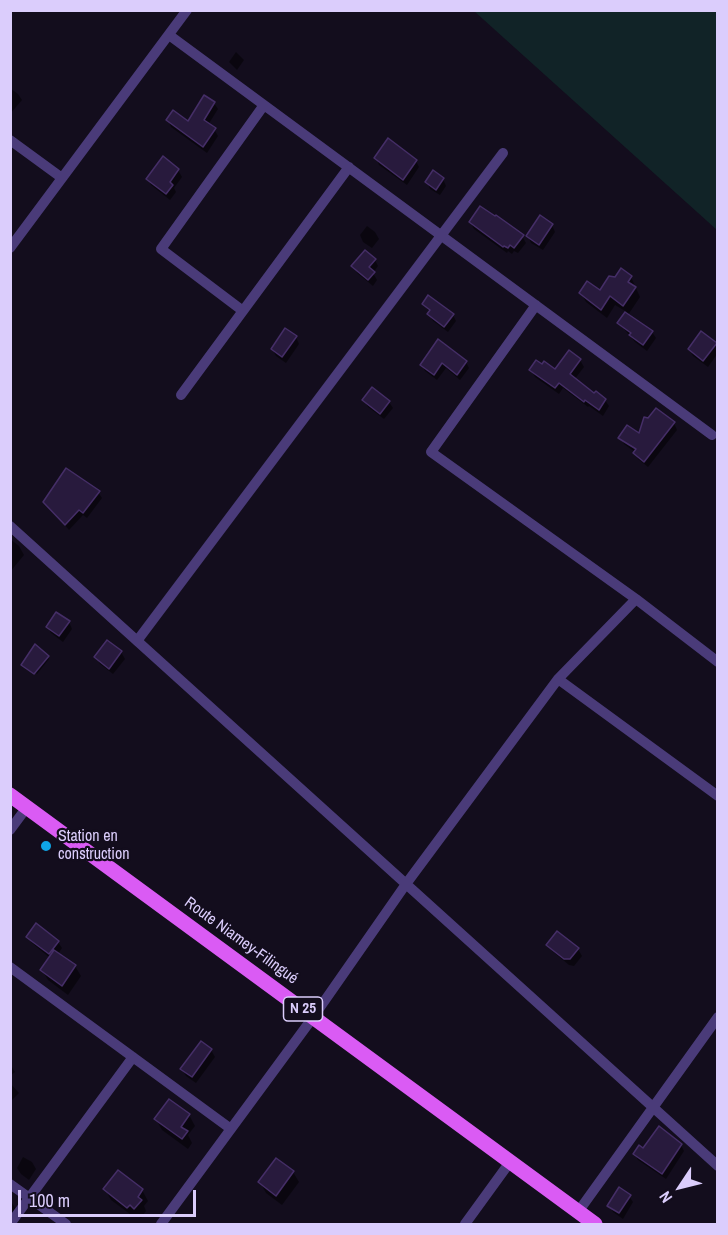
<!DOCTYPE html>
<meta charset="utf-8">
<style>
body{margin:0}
#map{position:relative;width:728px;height:1235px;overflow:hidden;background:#130d1d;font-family:"Archivo Narrow",sans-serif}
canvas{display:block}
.frame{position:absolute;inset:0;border:12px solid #dbcdfc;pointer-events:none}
.north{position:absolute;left:650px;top:1157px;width:60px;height:60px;-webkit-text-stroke:4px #130d1d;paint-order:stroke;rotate:235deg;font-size:16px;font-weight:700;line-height:24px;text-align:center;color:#dbcdfc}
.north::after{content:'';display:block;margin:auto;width:21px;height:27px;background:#dbcdfc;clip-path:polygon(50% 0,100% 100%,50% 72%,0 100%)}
.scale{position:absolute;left:18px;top:1190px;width:178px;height:27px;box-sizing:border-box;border:3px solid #dbcdfc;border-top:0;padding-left:8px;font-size:18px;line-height:21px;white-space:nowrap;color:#dbcdfc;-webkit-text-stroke:4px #130d1d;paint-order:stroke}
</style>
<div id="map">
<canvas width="728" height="1235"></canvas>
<div class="frame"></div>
<div class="north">N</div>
<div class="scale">100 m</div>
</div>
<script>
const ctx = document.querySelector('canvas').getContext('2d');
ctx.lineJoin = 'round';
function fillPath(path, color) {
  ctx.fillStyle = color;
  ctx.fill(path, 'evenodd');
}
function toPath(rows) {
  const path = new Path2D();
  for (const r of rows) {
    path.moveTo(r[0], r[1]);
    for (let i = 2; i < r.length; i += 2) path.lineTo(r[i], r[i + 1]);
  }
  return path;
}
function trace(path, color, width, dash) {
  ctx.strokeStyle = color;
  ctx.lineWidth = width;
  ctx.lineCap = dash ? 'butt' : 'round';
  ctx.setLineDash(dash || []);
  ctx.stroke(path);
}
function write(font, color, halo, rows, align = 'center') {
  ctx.font = font + ' "Archivo Narrow",sans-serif';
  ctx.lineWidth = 4.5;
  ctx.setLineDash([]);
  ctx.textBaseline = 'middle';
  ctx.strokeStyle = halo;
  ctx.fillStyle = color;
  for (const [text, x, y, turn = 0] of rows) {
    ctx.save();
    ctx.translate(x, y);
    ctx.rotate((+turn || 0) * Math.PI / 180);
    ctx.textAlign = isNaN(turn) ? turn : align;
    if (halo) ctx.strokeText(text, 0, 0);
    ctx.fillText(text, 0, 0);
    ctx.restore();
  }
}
fillPath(toPath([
 [474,11,717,11,717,230]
]), '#112327');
fillPath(toPath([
 [236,52,244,60,237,70,229,62],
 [10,88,18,94,22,100,10,114],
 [214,103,218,109,208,125,214,129,218,136,207,153,171,127,168,120,188,123],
 [376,158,416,161,419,167,407,185,379,165],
 [163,159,178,170,182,177,174,188,176,192,170,200,151,185,148,179],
 [443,179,446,186,440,195,430,189,427,182],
 [470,222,522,236,526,243,518,253,514,251,512,254,508,251,507,253,474,229],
 [552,225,555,232,543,250,531,243,528,236],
 [367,226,375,232,379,239,372,248,363,242,360,235],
 [375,260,378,266,373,273,377,280,373,286,357,273,353,266],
 [631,277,640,297,628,315,652,332,656,338,647,351,635,342,619,323,627,312,615,305,607,318,586,302,581,293,600,292],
 [424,304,453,315,456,321,448,332,433,321,429,314,430,313],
 [296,337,299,344,286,363,276,356,272,349],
 [439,341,466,362,469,368,460,380,446,368,437,380,425,371,422,365],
 [716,344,718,353,708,367,693,356,689,349],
 [580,360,584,367,574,380,595,395,605,400,609,406,603,416,589,406,588,407,563,388,559,394,535,377,531,370,555,371],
 [364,400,389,402,393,408,384,419,368,407],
 [674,423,677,430,648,467,638,459,635,452,624,444,620,438,640,436],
 [98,492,102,498,87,518,83,515,69,530,45,502],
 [10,539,19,546,24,555,10,572],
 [69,622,72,629,63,642,51,633,48,627],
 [121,652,125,659,113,674,100,664,96,657],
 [48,657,49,659,37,674,23,665],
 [28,937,58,942,62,948,58,954,75,966,81,976,68,995,48,980,42,970,50,958,32,943],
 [548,945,578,949,582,956,574,966,569,965,552,951],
 [211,1050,215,1057,196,1083,186,1076,182,1069],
 [10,1064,15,1072,10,1076],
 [10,1083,19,1093,10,1102],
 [189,1115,195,1126,188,1135,192,1143,188,1149,162,1130,156,1119],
 [654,1133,681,1145,684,1151,666,1179,638,1160,635,1154,644,1150],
 [23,1157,32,1162,36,1169,29,1180,21,1174,17,1168],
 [293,1172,299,1182,282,1205,266,1193,260,1182],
 [105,1189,142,1190,148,1201,144,1206,146,1211,141,1218,136,1214,134,1217,111,1200],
 [629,1196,633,1202,623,1219,613,1212,609,1206],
 [10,1200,18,1212,10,1221]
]), '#0007');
const building = toPath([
 [204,95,215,102,204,120,216,128,203,147,166,120,173,110,188,121,204,95],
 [388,138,417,160,403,180,374,158,388,138],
 [163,156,179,169,170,182,173,185,166,194,146,179,163,156],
 [433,170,444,178,436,190,425,182,433,170],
 [480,206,495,216,496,215,524,235,514,248,510,245,508,248,504,246,503,247,469,222,480,206],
 [540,215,553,224,539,245,526,236,540,215],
 [365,250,376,259,369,267,375,272,368,280,351,266,365,250],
 [621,268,632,276,628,282,636,287,623,306,610,296,601,310,579,293,587,281,600,290,609,276,615,277,621,268],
 [428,295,454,314,444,327,427,314,430,310,422,304,428,295],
 [625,312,653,331,643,345,629,335,631,333,617,323,625,312],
 [285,328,297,336,282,357,271,349,285,328],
 [701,331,717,343,703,361,688,349,701,331],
 [438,339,467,361,457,375,442,363,434,375,420,365,438,339],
 [569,350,581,359,570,374,594,393,596,391,606,399,599,410,585,400,584,402,559,383,555,388,529,370,536,360,542,364,544,361,555,369,569,350],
 [372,387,390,401,380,414,362,400,372,387],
 [656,408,675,422,644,462,633,453,636,449,618,438,627,425,639,433,644,417,648,418,656,408],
 [66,468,100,491,83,513,79,510,65,525,43,502,66,468],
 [56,612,70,621,59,636,46,627,56,612],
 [107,640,122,651,109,669,94,657,107,640],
 [35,644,49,656,34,674,21,665,35,644],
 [36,923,59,941,49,954,26,937,36,923],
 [557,931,579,948,570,959,564,959,546,945,557,931],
 [54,950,76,965,62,986,40,970,54,950],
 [201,1041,212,1049,192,1077,180,1069,201,1041],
 [169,1099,190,1114,181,1127,188,1131,182,1139,154,1119,169,1099],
 [659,1126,682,1144,662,1174,633,1154,639,1145,643,1148,659,1126],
 [276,1158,294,1171,276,1196,258,1182,276,1158],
 [118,1170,143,1189,138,1197,142,1200,134,1209,130,1205,127,1208,103,1189,118,1170],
 [619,1187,631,1195,619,1213,607,1206,619,1187]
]);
fillPath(building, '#281a3d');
trace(building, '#452e67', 1.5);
trace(toPath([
 [169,35,712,435],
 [10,140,62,178],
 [10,248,187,10],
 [536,305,431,452,636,599,718,662],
 [243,311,161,249,264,105],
 [181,395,349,167],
 [10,526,718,1166],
 [137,641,503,153],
 [558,679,718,796],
 [10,830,27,807],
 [10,967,231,1129],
 [10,1184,66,1224],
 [578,1212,718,1017],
 [10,1224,133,1057],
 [161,1224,314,1016,406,884,558,679,636,599],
 [465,1224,510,1162]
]), '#4a3b79', 10);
trace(toPath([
 [10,795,595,1224]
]), '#da5bf4', 15);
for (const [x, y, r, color] of [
 [46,846,6,"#0fa5e6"]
]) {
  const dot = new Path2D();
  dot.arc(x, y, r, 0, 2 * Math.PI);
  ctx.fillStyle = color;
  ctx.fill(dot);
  trace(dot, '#130d1d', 2);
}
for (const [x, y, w] of [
 [303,1009,39]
]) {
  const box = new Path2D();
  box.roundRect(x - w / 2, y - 12, w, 24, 4.5);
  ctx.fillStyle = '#130d1d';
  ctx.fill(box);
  trace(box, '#dbcdfc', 1.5);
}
write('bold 15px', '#dbcdfc', null, [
 ["N 25",303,1009]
]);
write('16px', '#dbcdfc', '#130d1d', [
 ["Station en",58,837],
 ["construction",58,855]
], 'left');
write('16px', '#dbcdfc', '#130d1d', [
 ["Route Niamey-Filingué",241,941,36]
]);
</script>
